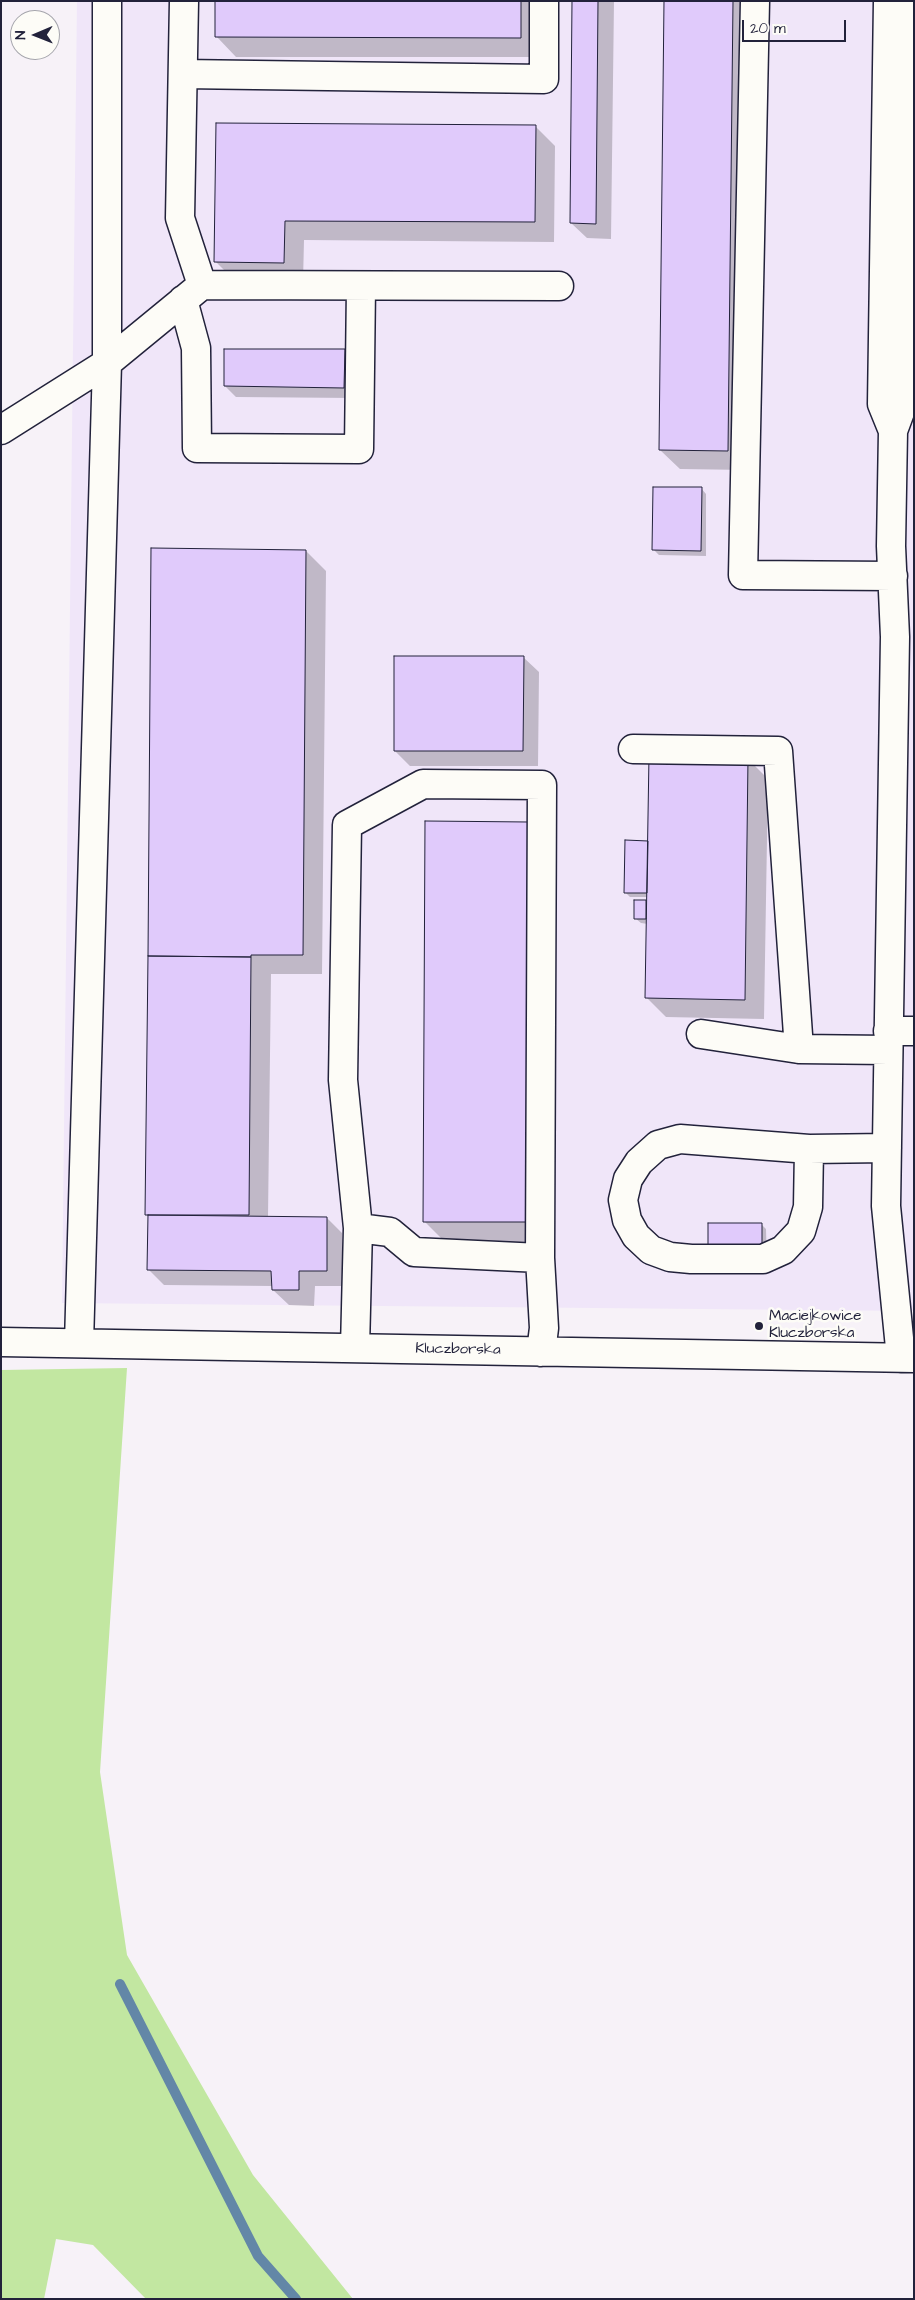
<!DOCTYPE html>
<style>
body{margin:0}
#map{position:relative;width:915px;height:2300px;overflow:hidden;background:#f7f2f8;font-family:"Architects Daughter",sans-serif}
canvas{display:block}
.frame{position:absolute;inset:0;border:2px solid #22223b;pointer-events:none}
.north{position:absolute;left:10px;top:10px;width:50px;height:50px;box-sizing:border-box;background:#fdfcf7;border:1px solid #a5a5ac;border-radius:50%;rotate:269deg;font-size:14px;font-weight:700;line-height:20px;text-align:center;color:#22223b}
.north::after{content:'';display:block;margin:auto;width:18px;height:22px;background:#22223b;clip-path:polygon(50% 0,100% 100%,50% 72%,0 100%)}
.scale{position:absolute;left:742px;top:20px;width:104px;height:22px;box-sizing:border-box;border:2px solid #22223b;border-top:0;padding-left:6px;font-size:15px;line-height:18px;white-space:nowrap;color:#22223b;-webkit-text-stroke:4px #fdfcf7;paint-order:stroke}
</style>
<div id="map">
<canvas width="915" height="2300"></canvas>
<div class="frame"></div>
<div class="north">N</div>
<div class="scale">20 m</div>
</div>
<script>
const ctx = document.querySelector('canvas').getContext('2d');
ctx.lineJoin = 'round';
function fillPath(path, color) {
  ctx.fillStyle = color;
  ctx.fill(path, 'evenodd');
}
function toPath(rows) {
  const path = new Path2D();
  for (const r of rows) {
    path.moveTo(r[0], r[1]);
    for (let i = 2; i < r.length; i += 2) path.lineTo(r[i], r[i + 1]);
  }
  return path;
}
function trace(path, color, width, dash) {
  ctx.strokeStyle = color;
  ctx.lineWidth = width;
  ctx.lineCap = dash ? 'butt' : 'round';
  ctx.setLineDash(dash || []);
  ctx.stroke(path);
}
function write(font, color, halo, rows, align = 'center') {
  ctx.font = font + ' "Architects Daughter",sans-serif';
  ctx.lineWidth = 5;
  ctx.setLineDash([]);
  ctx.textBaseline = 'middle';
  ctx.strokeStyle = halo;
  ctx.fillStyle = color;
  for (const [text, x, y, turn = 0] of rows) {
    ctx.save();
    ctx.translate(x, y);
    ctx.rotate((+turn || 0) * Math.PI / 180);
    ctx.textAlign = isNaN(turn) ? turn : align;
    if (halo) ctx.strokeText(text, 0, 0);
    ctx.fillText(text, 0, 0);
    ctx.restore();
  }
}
fillPath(toPath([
 [77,1,914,1,914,1311,62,1303]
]), '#f0e6f9');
fillPath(toPath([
 [127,1368,100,1772,127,1955,253,2175,353,2299,146,2299,93,2245,56,2239,44,2299,1,2299,1,1370]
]), '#c2e7a1');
fillPath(toPath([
 [217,1,540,1,540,57,236,57,217,37],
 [573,1,614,1,611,239,587,238,571,223],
 [665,1,752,1,747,470,680,469,660,450],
 [217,124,535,126,555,146,554,242,304,240,303,282,235,281,215,261],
 [344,351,355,361,354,398,236,397,225,386],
 [701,488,706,494,706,556,659,555,654,550],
 [306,551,326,571,322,974,271,974,268,1217,327,1218,342,1233,342,1286,315,1286,314,1306,289,1305,273,1290,273,1286,164,1285,148,1269,149,1216,146,1214],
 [523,657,539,672,538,766,410,766,395,751],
 [748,759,768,779,764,1019,666,1017,646,997,648,924,641,923,635,918,646,902,648,904,648,897,630,897,625,892,647,842],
 [527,823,553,848,551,1247,450,1247,424,1221],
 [761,1224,766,1229,767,1266,715,1266]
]), '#0003');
trace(toPath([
 [120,1984,258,2256,296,2299]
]), '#6387a7', 10);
const building = toPath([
 [215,1,521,1,521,38,215,37,215,1],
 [572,1,598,1,596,224,570,223,572,1],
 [664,1,733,1,728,451,659,450,664,1],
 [216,123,536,125,535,222,285,221,284,263,214,262,216,123],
 [224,349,345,349,344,388,224,386,224,349],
 [653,487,702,487,701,551,652,550,653,487],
 [151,548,306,550,303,955,251,955,251,957,148,956,151,548],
 [394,656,524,656,523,751,394,751,394,656],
 [649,756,748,758,745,1000,645,998,649,756],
 [425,821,528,822,526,1222,423,1222,425,821],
 [625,840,648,841,647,893,624,893,625,840],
 [634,900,646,900,646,919,634,919,634,900],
 [148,956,251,957,249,1215,145,1215,148,956],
 [148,1215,327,1217,327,1271,299,1271,299,1290,272,1290,271,1271,147,1270,148,1215],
 [708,1223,762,1223,762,1261,708,1262,708,1223]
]);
fillPath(building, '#e0cafb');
trace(building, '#22223b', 1);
const minor = toPath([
 [184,1,180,218,202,285],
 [755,1,743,575,893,576],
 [888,1,882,404,893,431],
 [183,74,544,79,544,1],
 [183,300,196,348,197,448,359,449,361,286],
 [1,430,107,363,202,285,559,286],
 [633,749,778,751,799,1049,701,1034],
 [888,1031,914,1031],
 [799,1049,888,1050],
 [809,1149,808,1207,801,1231,783,1250,763,1259,691,1259,670,1257,651,1250,636,1236,627,1220,623,1200,628,1179,639,1162,658,1145,680,1139,809,1149,887,1148],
 [358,1228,390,1232,414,1252,540,1258],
 [1,1342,914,1358],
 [79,1343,107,363,107,1],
 [355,1348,358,1228,343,1080,347,825,423,784,542,785,540,1258,544,1328,541,1352],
 [901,1358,886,1206,895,637,891,546,893,431,904,401,911,1]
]);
trace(minor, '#22223b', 31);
trace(minor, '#fdfcf7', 28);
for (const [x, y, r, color] of [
 [759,1326,5,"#22223b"]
]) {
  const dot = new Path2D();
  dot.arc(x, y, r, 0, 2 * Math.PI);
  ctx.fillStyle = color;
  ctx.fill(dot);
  trace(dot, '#fdfcf7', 2);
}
write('15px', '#22223b', '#fdfcf7', [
 ["Maciejkowice",769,1317],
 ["Kluczborska",769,1334]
], 'left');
write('15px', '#22223b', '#fdfcf7', [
 ["Kluczborska",458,1350,1]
]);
</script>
